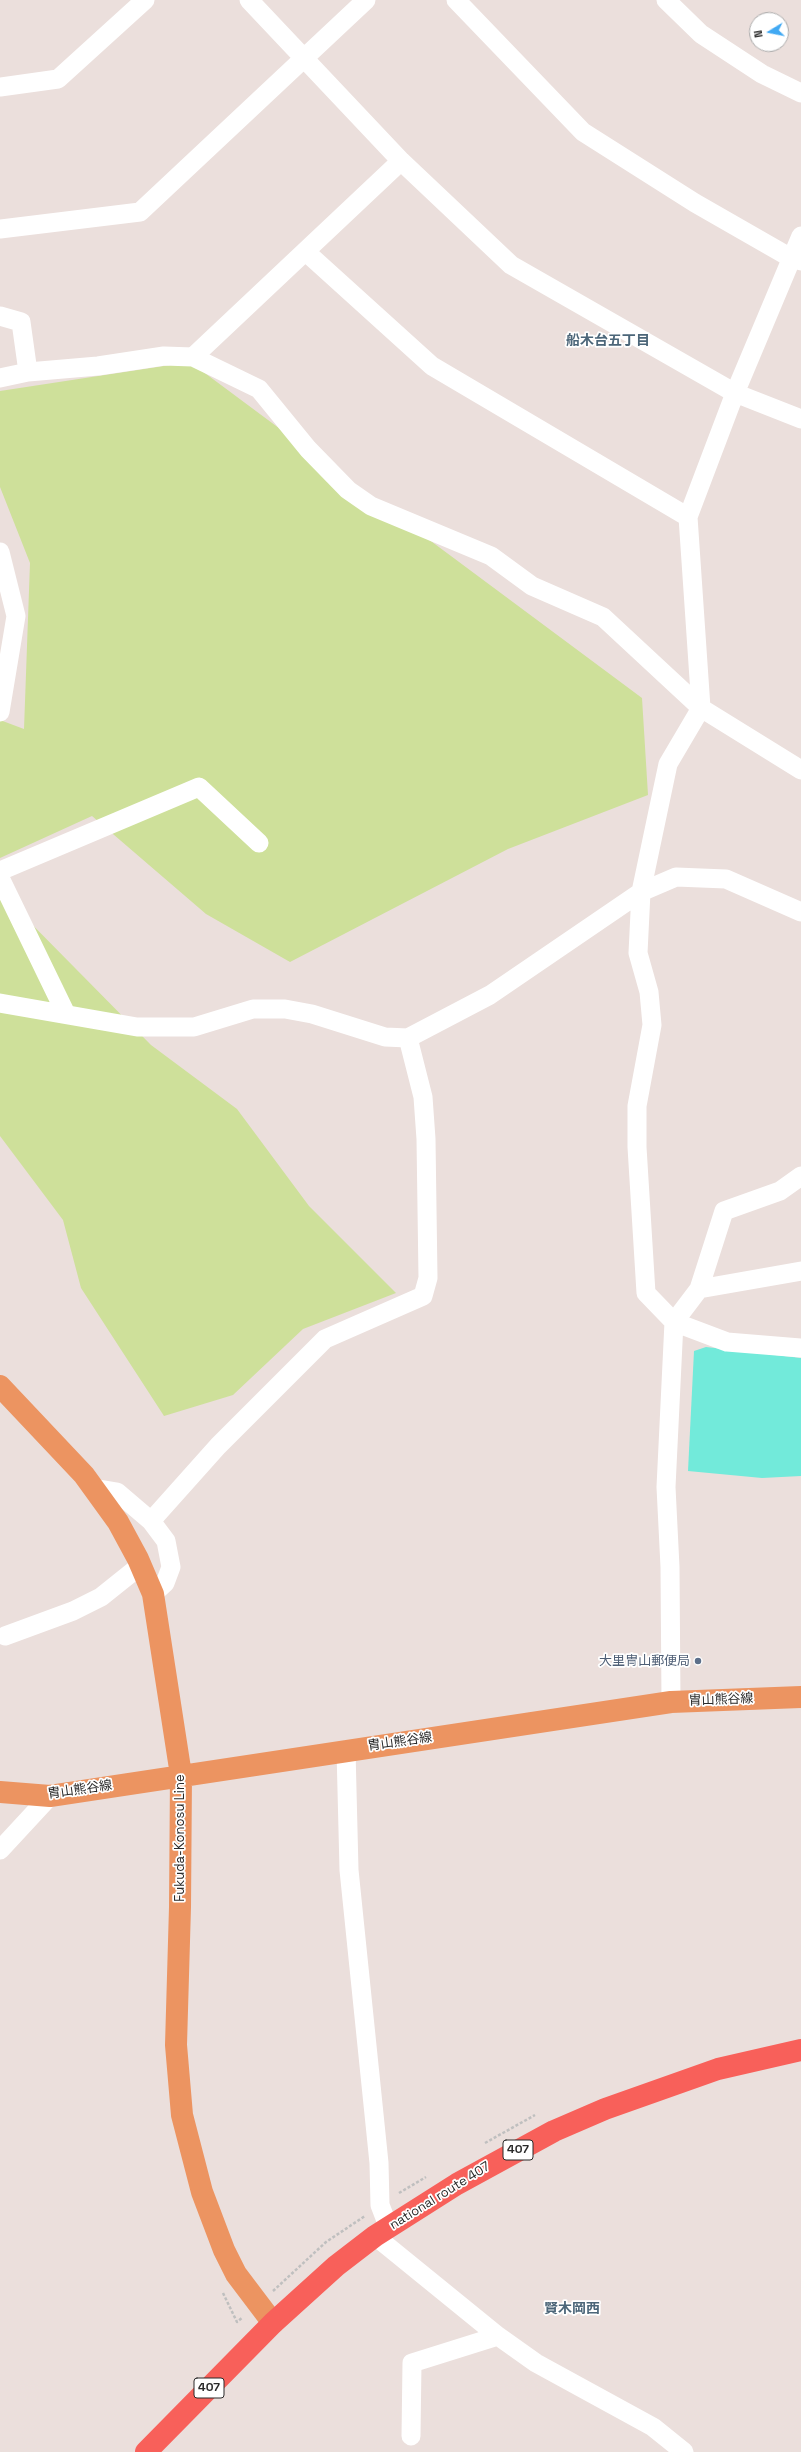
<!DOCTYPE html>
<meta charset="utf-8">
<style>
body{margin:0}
#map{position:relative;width:801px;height:2452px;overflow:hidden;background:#ebdfdc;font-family:"Space Grotesk",sans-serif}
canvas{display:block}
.north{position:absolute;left:749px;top:12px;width:40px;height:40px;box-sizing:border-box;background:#fff;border:1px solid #aaa;border-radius:50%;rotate:260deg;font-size:11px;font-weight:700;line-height:16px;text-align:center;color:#2a2a2a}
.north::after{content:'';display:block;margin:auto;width:14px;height:18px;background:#41a9f3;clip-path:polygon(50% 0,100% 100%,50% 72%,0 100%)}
</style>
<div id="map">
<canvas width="801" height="2452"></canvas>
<div class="north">N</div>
</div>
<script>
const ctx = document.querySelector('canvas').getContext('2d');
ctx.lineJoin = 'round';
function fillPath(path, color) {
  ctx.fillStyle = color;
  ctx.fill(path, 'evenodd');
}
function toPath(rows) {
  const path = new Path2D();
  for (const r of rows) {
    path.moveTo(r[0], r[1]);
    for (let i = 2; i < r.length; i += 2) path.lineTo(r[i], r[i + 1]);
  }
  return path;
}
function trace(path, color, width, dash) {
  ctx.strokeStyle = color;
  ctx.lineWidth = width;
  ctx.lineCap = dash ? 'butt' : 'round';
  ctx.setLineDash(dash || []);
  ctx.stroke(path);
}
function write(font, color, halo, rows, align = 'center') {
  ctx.font = font + ' "Space Grotesk","Noto Sans JP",sans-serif';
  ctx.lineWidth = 3.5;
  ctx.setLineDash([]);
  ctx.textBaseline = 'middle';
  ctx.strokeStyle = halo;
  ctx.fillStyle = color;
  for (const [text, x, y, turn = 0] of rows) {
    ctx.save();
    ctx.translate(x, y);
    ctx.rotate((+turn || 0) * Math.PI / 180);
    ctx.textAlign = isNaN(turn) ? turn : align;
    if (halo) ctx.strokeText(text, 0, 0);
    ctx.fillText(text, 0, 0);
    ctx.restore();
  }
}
fillPath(toPath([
 [190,362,642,698,648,795,508,849,290,962,206,914,92,816,0,858,0,720,24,729,30,563,0,487,0,391],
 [0,892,151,1045,237,1109,309,1206,396,1293,303,1329,233,1395,164,1416,81,1288,63,1220,0,1136]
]), '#cee09a');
fillPath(toPath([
 [706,1347,801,1358,801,1476,762,1478,688,1471,694,1351]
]), '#72eada');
trace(toPath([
 [485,2143,535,2115],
 [399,2193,426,2177],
 [273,2291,326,2242,365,2216],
 [223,2293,237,2322,243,2317]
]), '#bfbfbf', 2.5, [3, 2]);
trace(toPath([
 [249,0,401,161,511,265,735,393,801,419],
 [456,0,583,132,695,203,791,258,801,261],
 [666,0,701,34,762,74,801,93],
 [0,87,58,79,145,0],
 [0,229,140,212,366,0],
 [801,236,735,393,688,517,701,708,668,764,641,892,638,953,649,992,652,1025,637,1106,637,1147,646,1293,674,1322,727,1342,801,1348],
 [306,252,432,366,688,517],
 [0,316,21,322,28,372],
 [193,357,401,161],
 [0,378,28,372,98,366,164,356,193,357,259,389,308,449,348,490,371,506,491,556,532,586,603,617,701,708,801,770],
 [0,552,16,616,0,712],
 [0,871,199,787,259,843],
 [0,878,66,1014],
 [0,1003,137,1027,194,1027,253,1009,285,1009,312,1014,385,1037,408,1038,490,995,641,892,676,877,726,879,801,912],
 [699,1289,801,1271],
 [93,1488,117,1492,151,1521,166,1541,171,1567,165,1583,153,1594],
 [151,1521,218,1446,325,1339,423,1296,428,1278,426,1139,423,1097,408,1038],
 [5,1636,73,1611,101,1597,141,1565],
 [671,1702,670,1567,666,1487,674,1322,699,1289,724,1211,780,1191,801,1176],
 [346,1750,349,1870,379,2163,380,2205,385,2218,391,2226],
 [0,1850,50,1796],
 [375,2236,498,2336,536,2363,653,2427,684,2452],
 [411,2436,412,2363,498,2336]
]), '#fff', 19);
trace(toPath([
 [0,1386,84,1475,118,1522,138,1559,153,1594,181,1775,180,1907,176,2045,182,2115,202,2192,224,2250,236,2274,273,2323],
 [0,1792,50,1796,671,1702,801,1697]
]), '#ec9461', 22);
trace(toPath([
 [146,2452,273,2323,336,2266,375,2236,457,2184,554,2131,605,2109,718,2069,801,2050]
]), '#f8605a', 22);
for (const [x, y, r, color] of [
 [698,1661,4,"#5c6f8a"]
]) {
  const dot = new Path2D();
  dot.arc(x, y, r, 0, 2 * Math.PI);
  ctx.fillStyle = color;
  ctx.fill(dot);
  trace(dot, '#fff', 1.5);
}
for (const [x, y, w] of [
 [518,2150,30],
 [209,2388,30]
]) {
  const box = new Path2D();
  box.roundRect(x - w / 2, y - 10, w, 20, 3);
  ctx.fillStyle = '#fff';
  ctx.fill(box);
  trace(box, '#2a2a2a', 1);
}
write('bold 12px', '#2a2a2a', null, [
 ["407",518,2150],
 ["407",209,2388]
]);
write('13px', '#4e5e75', '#fff', [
 ["大里冑山郵便局",690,1661]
], 'right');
write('13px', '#2a2a2a', '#fff', [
 ["胄山熊谷線",721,1700,-2],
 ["胄山熊谷線",400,1742,-8],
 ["胄山熊谷線",80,1790,-8],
 ["Fukuda-Konosu Line",180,1838,-90],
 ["national route 407",440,2196,-32]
]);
write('bold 14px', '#4c6679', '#fff', [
 ["船木台五丁目",608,341],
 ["賢木岡西",572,2309]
]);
</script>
